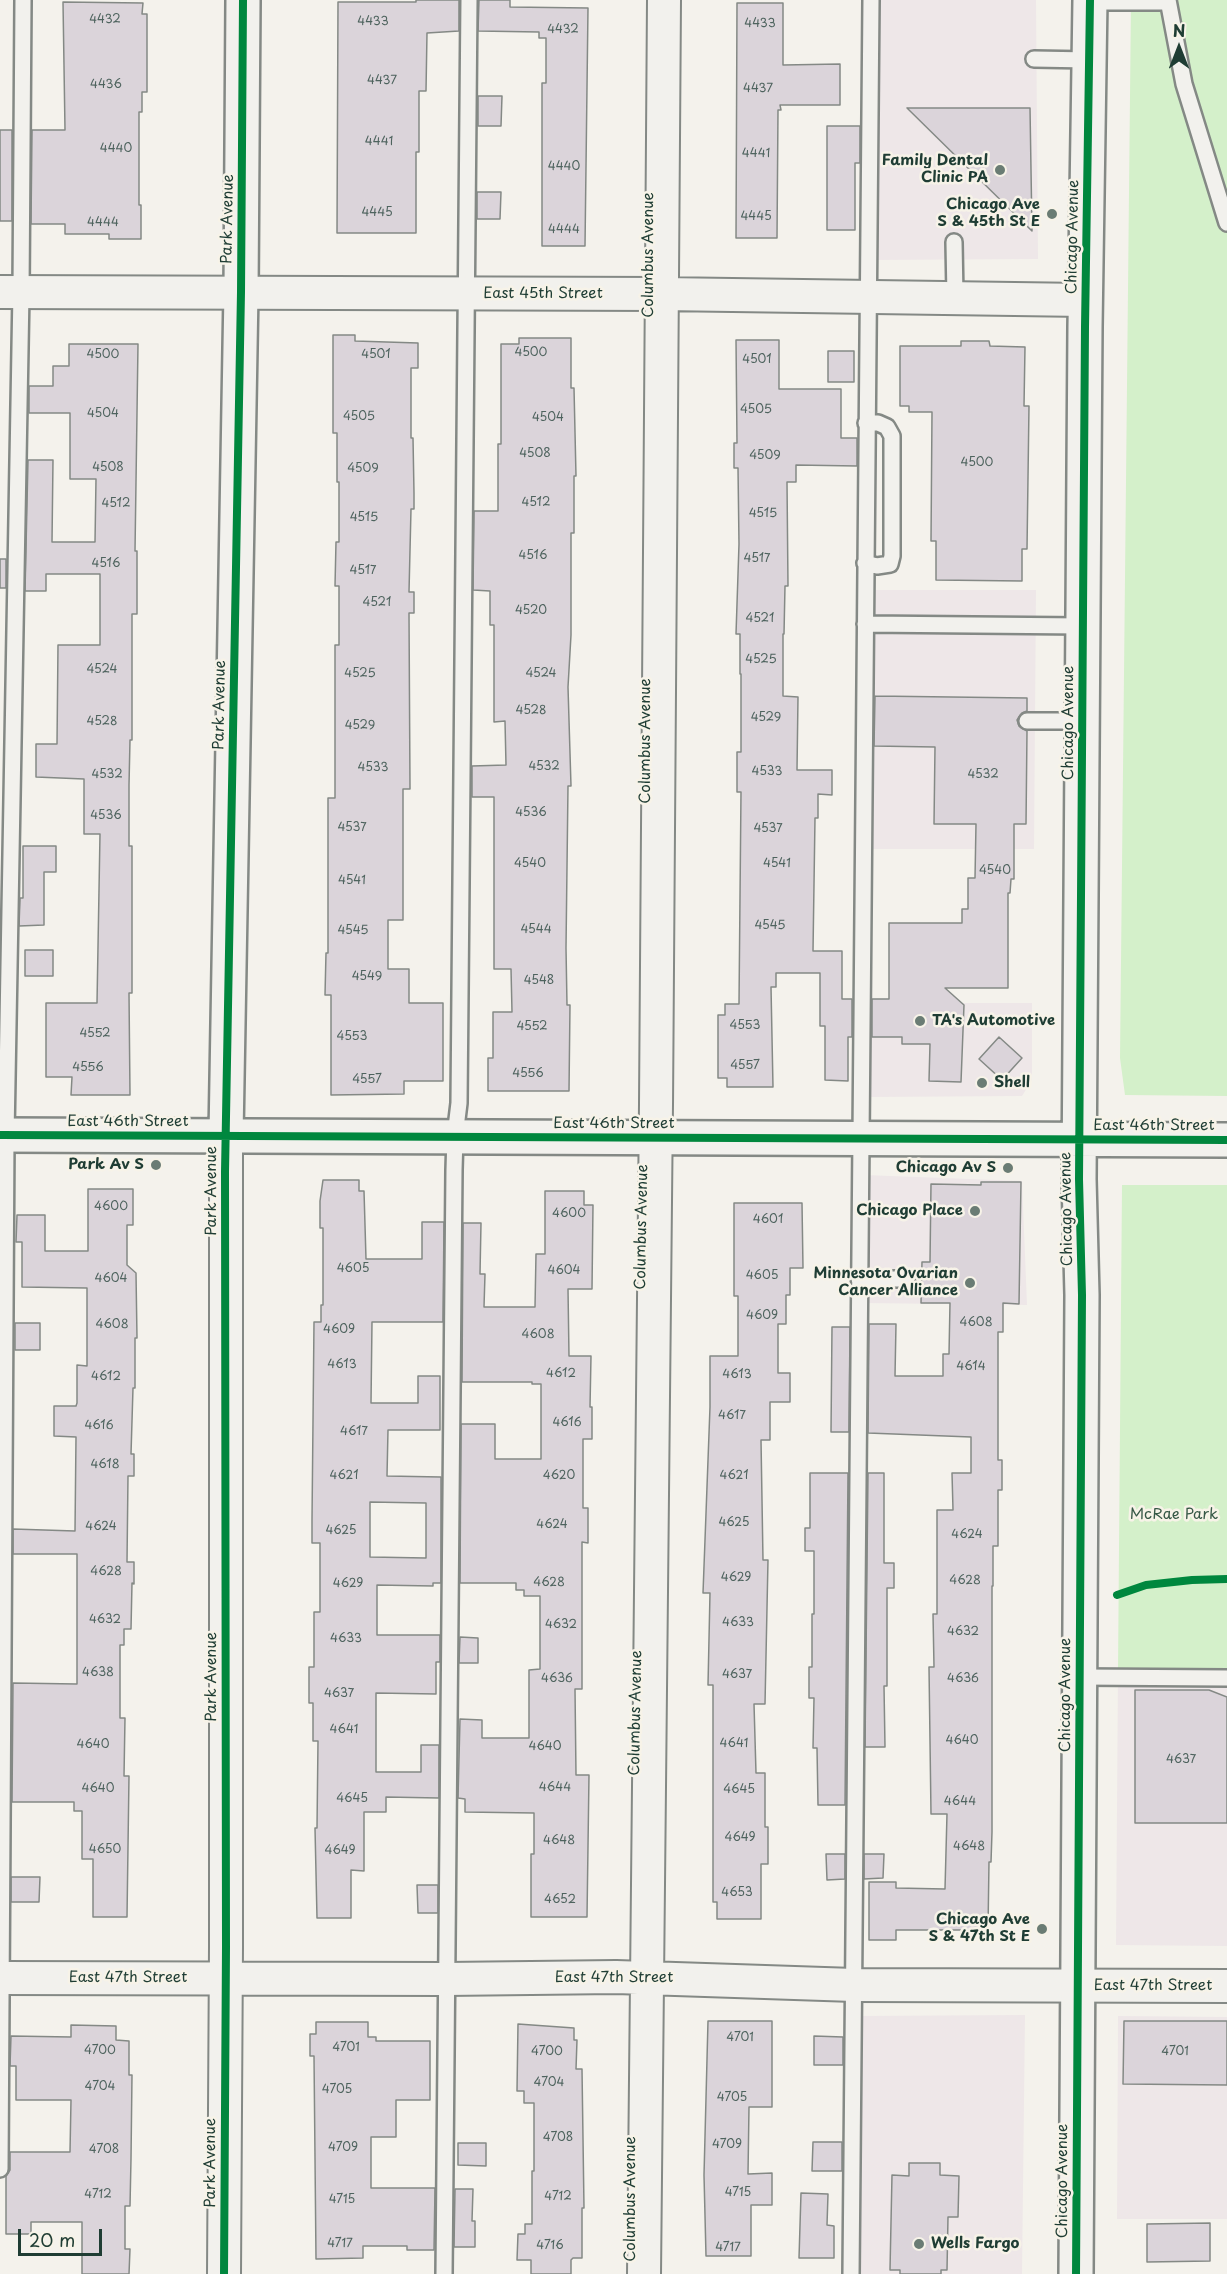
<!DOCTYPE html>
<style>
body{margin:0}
#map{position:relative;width:1227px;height:2274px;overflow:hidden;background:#f4f2ec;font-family:"Playpen Sans",sans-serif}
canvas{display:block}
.north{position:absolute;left:1149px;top:18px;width:60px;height:60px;-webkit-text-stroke:4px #f7f3e8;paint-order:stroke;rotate:0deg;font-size:16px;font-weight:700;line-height:24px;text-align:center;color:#1f3d34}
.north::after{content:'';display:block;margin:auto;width:21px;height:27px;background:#1f3d34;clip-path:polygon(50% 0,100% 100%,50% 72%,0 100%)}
.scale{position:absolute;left:18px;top:2229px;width:84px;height:27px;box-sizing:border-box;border:3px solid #1f3d34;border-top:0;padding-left:8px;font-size:18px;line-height:21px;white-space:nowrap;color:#1f3d34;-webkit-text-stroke:4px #f7f3e8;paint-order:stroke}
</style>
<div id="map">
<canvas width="1227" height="2274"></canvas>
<div class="north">N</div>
<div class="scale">20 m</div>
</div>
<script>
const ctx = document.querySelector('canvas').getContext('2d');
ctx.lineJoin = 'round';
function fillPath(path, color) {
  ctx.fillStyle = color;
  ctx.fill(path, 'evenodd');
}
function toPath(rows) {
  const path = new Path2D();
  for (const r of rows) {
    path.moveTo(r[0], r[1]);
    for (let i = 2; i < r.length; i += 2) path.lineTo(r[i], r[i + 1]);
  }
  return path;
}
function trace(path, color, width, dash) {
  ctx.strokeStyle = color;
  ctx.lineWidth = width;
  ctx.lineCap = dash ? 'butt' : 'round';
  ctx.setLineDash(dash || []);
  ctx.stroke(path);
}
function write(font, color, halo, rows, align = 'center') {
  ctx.font = font + ' "Playpen Sans",sans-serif';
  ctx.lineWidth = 5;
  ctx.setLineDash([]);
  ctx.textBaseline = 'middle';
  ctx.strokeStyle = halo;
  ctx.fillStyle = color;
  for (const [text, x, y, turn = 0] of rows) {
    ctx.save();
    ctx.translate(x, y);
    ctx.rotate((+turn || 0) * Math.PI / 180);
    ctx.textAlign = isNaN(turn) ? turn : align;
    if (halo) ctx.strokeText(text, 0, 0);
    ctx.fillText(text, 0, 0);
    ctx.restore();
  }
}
fillPath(toPath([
 [874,0,1036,0,1038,259,869,260],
 [870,590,1036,590,1034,849,866,849],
 [871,1003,1032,1003,1032,1080,1022,1096,871,1097],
 [864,1175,1022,1181,1027,1305,863,1303],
 [1227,1669,1227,1946,1116,1945,1118,1670],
 [1025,2015,1022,2274,856,2274,858,2016],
 [1118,2016,1227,2017,1227,2219,1117,2219]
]), '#eee7e8');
fillPath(toPath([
 [1131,0,1227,0,1227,1096,1125,1095,1120,1058],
 [1122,1185,1227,1185,1227,1669,1118,1670]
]), '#d4f0ca');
const building = toPath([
 [416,0,459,0,459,31,427,33,426,91,419,91,419,152,416,152,416,233,337,233,338,2,416,2,416,0],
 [479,0,510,0,510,7,588,8,585,246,542,246,542,83,546,83,546,38,539,38,539,32,478,31,479,0],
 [63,2,143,3,142,14,147,14,147,92,142,92,142,112,139,112,139,205,141,205,141,239,109,239,109,234,65,234,65,224,31,224,32,130,65,130,63,2],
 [737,3,783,3,783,65,840,64,840,105,780,105,781,110,778,110,777,238,736,238,737,3],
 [478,96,502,96,501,126,478,126,478,96],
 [907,108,1030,108,1032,231,907,108],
 [827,126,860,126,860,163,855,163,855,230,827,230,827,126],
 [0,130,12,130,12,221,0,221,0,130],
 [477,192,501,192,500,219,477,219,477,192],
 [333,335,355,335,355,341,418,343,418,368,411,368,411,438,413,438,414,493,414,509,411,509,409,592,414,592,414,613,409,613,410,789,403,789,403,920,388,920,388,969,409,969,409,1003,443,1003,443,1081,404,1081,404,1094,331,1095,331,995,325,995,326,953,328,953,328,798,335,798,335,645,339,645,339,586,335,586,336,542,339,542,339,482,337,482,337,433,333,433,333,335],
 [519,338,571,338,571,388,574,388,576,476,574,476,574,533,571,533,571,635,568,687,571,786,568,786,566,948,567,1005,570,1005,569,1091,488,1091,488,1058,493,1058,493,1012,512,1012,511,969,494,969,494,797,472,797,472,766,506,765,505,721,494,722,494,625,490,625,490,591,473,590,474,511,498,511,498,444,501,444,501,344,519,344,519,338],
 [736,340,779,340,779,389,841,389,841,438,857,438,857,466,796,465,796,482,787,482,788,586,785,586,784,634,783,634,783,696,798,697,797,770,832,770,832,795,818,794,818,818,815,818,813,951,842,951,842,999,852,999,852,1037,848,1037,848,1081,825,1080,825,1026,820,1026,820,973,776,973,776,987,771,987,773,1087,727,1087,727,1078,718,1078,718,1015,725,1015,725,1004,739,1004,741,792,737,792,737,752,741,752,741,674,740,674,740,634,736,634,739,544,738,468,734,468,734,443,737,443,736,340],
 [961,341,989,341,990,346,1025,347,1024,406,1029,406,1027,549,1022,549,1022,581,936,580,936,541,931,541,932,412,909,412,909,406,900,406,900,346,961,346,961,341],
 [69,344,138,344,135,551,137,551,137,614,132,614,132,740,130,740,129,785,129,846,132,846,132,993,129,993,130,1095,71,1095,72,1077,46,1077,46,1003,97,1003,100,834,84,834,84,779,36,777,36,744,57,744,58,645,100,645,100,574,46,574,46,591,25,591,28,460,53,460,52,542,95,542,96,479,70,479,70,413,29,413,29,386,53,386,53,366,69,366,69,344],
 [828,351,854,351,854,382,828,382,828,351],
 [0,559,6,559,6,588,0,588,0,559],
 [875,696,1027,698,1027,711,1022,713,1017,720,1019,726,1027,731,1026,824,1014,824,1014,879,1011,879,1010,893,1008,893,1008,988,945,988,964,1005,961,1082,929,1081,930,1044,902,1044,902,1037,872,1037,872,999,889,999,889,923,962,923,962,909,968,909,968,878,975,878,976,824,934,824,935,747,874,746,875,696],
 [23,846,56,846,56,872,44,872,44,925,19,926,20,898,23,898,23,846],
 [25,950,53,950,53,976,25,976,25,950],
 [999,1037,1022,1058,1002,1080,979,1059,999,1037],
 [323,1180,359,1180,359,1191,364,1191,366,1259,422,1259,422,1222,444,1222,443,1322,372,1322,371,1403,418,1403,418,1376,440,1376,440,1430,388,1430,387,1476,441,1477,441,1583,433,1583,433,1586,377,1585,377,1635,440,1635,440,1662,436,1662,436,1694,376,1693,376,1772,421,1772,421,1745,439,1745,439,1798,386,1797,386,1812,364,1812,364,1871,351,1870,351,1918,317,1918,315,1828,317,1828,318,1741,313,1741,313,1703,309,1703,309,1667,314,1667,314,1612,320,1612,320,1543,312,1543,312,1520,314,1322,321,1322,321,1305,323,1305,323,1228,320,1228,320,1201,323,1180],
 [370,1502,426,1503,426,1558,370,1557,370,1502],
 [981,1182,1021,1182,1019,1304,1003,1303,1003,1332,998,1332,998,1460,1002,1460,1002,1490,998,1490,998,1546,993,1546,993,1586,992,1586,992,1832,991,1862,989,1862,988,1930,896,1930,896,1940,869,1940,869,1882,896,1882,896,1888,945,1889,947,1814,931,1814,929,1667,934,1667,933,1614,937,1614,937,1510,953,1510,952,1473,971,1473,971,1437,868,1433,869,1324,896,1324,895,1376,943,1376,943,1354,949,1354,950,1303,921,1303,922,1262,930,1262,931,1184,981,1185,981,1182],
 [88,1189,133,1189,133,1225,127,1225,127,1265,136,1273,137,1338,135,1338,135,1388,133,1388,131,1454,134,1454,134,1476,128,1476,127,1562,134,1562,134,1584,132,1583,131,1629,124,1629,124,1645,120,1645,120,1718,125,1718,124,1776,129,1776,127,1917,93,1917,93,1859,82,1859,82,1811,74,1811,74,1802,12,1802,13,1683,77,1684,77,1554,13,1554,13,1529,75,1531,76,1437,54,1436,54,1406,76,1406,77,1403,77,1365,87,1366,87,1288,22,1287,22,1242,16,1242,17,1215,45,1215,45,1251,88,1251,88,1189],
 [545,1191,584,1191,584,1205,593,1205,592,1289,568,1289,569,1356,591,1356,590,1407,592,1407,592,1439,583,1439,583,1508,588,1508,588,1543,582,1542,582,1689,575,1689,576,1775,589,1775,587,1917,531,1917,531,1854,534,1854,534,1813,465,1812,465,1799,458,1798,460,1719,482,1720,482,1738,529,1738,529,1670,540,1669,540,1596,524,1596,524,1590,516,1590,516,1583,460,1583,461,1424,495,1424,495,1459,541,1459,541,1384,532,1384,532,1382,462,1382,463,1223,481,1223,480,1274,485,1274,484,1307,535,1307,536,1254,545,1254,545,1191],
 [734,1203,802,1203,803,1268,790,1268,790,1295,786,1295,786,1324,778,1324,778,1373,790,1373,790,1402,770,1402,770,1440,761,1440,763,1560,768,1560,765,1704,754,1704,756,1773,765,1773,765,1827,768,1827,768,1864,761,1864,761,1919,717,1919,717,1902,713,1902,713,1685,708,1685,710,1593,703,1593,710,1407,710,1356,738,1356,738,1296,734,1296,734,1203],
 [15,1323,40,1323,40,1350,15,1350,15,1323],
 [832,1327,850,1327,849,1432,831,1432,832,1327],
 [810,1473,848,1473,845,1805,818,1805,817,1748,813,1748,814,1698,809,1698,809,1667,812,1667,812,1614,814,1614,814,1551,805,1551,805,1528,810,1528,810,1473],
 [868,1473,884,1473,884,1563,894,1563,894,1588,887,1588,887,1686,884,1686,885,1747,865,1747,868,1473],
 [460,1637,478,1638,478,1663,459,1663,460,1637],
 [1135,1690,1209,1690,1227,1697,1227,1823,1135,1823,1135,1690],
 [826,1854,845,1854,845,1879,827,1880,826,1854],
 [864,1854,884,1854,883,1878,864,1879,864,1854],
 [11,1877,40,1877,39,1902,11,1902,11,1877],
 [417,1885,438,1885,438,1913,418,1913,417,1885],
 [708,2021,772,2021,772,2107,749,2107,748,2174,772,2173,772,2205,751,2205,751,2256,706,2256,704,2175,708,2021],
 [1124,2021,1227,2021,1227,2085,1123,2084,1124,2021],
 [316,2022,368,2022,368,2037,376,2037,376,2041,430,2041,430,2100,396,2100,396,2137,371,2137,371,2188,435,2188,434,2250,407,2250,407,2246,363,2246,363,2258,316,2259,314,2056,310,2056,310,2034,316,2034,316,2022],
 [518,2024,574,2028,574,2040,577,2040,576,2069,582,2069,584,2208,582,2208,582,2258,573,2258,571,2260,571,2274,531,2274,531,2260,517,2260,518,2234,525,2234,525,2224,532,2224,532,2171,534,2171,534,2103,524,2103,524,2091,517,2091,518,2024],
 [71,2025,116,2026,116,2040,129,2041,129,2075,132,2075,131,2159,130,2206,125,2206,125,2249,130,2249,129,2274,82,2274,82,2222,31,2222,31,2234,6,2234,6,2176,10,2170,10,2152,70,2152,71,2100,16,2100,16,2066,10,2066,11,2036,71,2037,71,2025],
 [814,2036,843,2037,843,2065,814,2065,814,2036],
 [813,2142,842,2142,842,2171,812,2171,813,2142],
 [458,2143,486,2143,486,2166,458,2165,458,2143],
 [909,2163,940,2163,940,2175,959,2176,958,2217,948,2217,947,2270,941,2270,941,2274,900,2274,900,2270,890,2270,892,2175,909,2176,909,2163],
 [455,2189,473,2189,472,2221,475,2221,475,2247,454,2247,455,2189],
 [801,2193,828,2194,827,2225,834,2226,834,2258,799,2258,801,2193],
 [1210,2223,1210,2261,1147,2262,1147,2224,1210,2223]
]);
fillPath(building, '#dbd4da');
trace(building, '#848985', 1.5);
const lane = toPath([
 [1168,0,1184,84,1227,223],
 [1090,2,1168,2],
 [1034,59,1089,60],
 [954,242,955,297],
 [865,563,877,566,890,564,892,556,892,436,887,427,878,423,866,423],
 [865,624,1083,626],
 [1027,721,1082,721],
 [859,1279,907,1279],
 [1080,1677,1227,1678],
 [0,2169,6,1135,21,292,23,0],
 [444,2274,454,1170,455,1136,459,1103,469,0],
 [851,2274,871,0]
]);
const street = toPath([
 [0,292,662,294,1085,300],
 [0,1978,446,1979,616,1977,854,1985,1227,1986],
 [224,2274,226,1946,226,1135],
 [644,2274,656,1104,664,0]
]);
const secondary = toPath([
 [0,1135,1227,1140],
 [226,1135,241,292,243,0],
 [1076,2274,1082,1295,1079,1179,1085,327,1090,0]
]);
trace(lane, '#848985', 20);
trace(street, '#848985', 36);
trace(secondary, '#848985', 38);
trace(lane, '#f2f1ed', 15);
trace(street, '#f2f1ed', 32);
trace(secondary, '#f2f1ed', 33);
trace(toPath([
 [0,1135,1227,1140],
 [1117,1595,1146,1585,1192,1580,1227,1579],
 [224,2274,226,1946,225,1171,241,292,243,0],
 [1076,2274,1082,1295,1079,1179,1085,327,1090,0]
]), '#00873e', 8);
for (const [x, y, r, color] of [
 [1000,170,6,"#6a7c74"],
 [1052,214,6,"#6a7c74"],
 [920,1021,6,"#6a7c74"],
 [982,1083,6,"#6a7c74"],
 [156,1165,6,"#6a7c74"],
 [1008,1168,6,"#6a7c74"],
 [975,1211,6,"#6a7c74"],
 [970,1283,6,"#6a7c74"],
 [1042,1929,6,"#6a7c74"],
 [919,2244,6,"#6a7c74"]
]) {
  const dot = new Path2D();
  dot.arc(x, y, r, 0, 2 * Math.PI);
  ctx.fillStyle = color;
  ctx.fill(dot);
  trace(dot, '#f7f3e8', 2);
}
write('12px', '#4e635e', null, [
 ["4432",105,20],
 ["4433",373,22],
 ["4433",760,24],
 ["4432",563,30],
 ["4437",382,81],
 ["4436",106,85],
 ["4437",758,89],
 ["4441",379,142],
 ["4440",116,149],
 ["4441",756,154],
 ["4440",564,167],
 ["4445",377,213],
 ["4445",756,217],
 ["4444",103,223],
 ["4444",564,230],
 ["4500",531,353],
 ["4500",103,355],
 ["4501",376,355],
 ["4501",757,360],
 ["4505",756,410],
 ["4504",103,414],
 ["4505",359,417],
 ["4504",548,418],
 ["4508",535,454],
 ["4509",765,456],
 ["4500",977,463],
 ["4508",108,468],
 ["4509",363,469],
 ["4512",536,503],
 ["4512",116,504],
 ["4515",763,514],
 ["4515",364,518],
 ["4516",533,556],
 ["4517",757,559],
 ["4516",106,564],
 ["4517",363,571],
 ["4521",377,603],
 ["4520",531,611],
 ["4521",760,619],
 ["4525",761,660],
 ["4524",102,670],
 ["4525",360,674],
 ["4524",541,674],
 ["4528",531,711],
 ["4529",766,718],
 ["4528",102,722],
 ["4529",360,726],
 ["4532",544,767],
 ["4533",373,768],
 ["4533",767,772],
 ["4532",107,775],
 ["4532",983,775],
 ["4536",531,813],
 ["4536",106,816],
 ["4537",352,828],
 ["4537",768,829],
 ["4540",530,864],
 ["4541",777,864],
 ["4540",995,871],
 ["4541",352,881],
 ["4545",770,926],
 ["4544",536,930],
 ["4545",353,931],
 ["4549",367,977],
 ["4548",539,981],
 ["4553",745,1026],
 ["4552",532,1027],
 ["4552",95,1034],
 ["4553",352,1037],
 ["4557",745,1066],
 ["4556",88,1068],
 ["4556",528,1074],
 ["4557",367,1080],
 ["4600",111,1207],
 ["4600",569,1214],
 ["4601",768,1220],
 ["4605",353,1269],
 ["4604",564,1271],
 ["4605",762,1276],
 ["4604",111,1279],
 ["4609",762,1316],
 ["4608",976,1323],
 ["4608",112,1325],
 ["4609",339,1330],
 ["4608",538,1335],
 ["4613",342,1365],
 ["4614",971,1367],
 ["4612",561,1374],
 ["4613",737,1375],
 ["4612",106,1377],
 ["4617",732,1416],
 ["4616",567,1423],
 ["4616",99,1426],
 ["4617",354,1432],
 ["4618",105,1465],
 ["4621",344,1476],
 ["4620",559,1476],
 ["4621",734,1476],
 ["4625",734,1523],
 ["4624",552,1525],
 ["4624",101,1527],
 ["4625",341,1531],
 ["4624",967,1535],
 ["4628",106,1572],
 ["4629",736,1578],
 ["4628",965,1581],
 ["4628",549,1583],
 ["4629",348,1584],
 ["4632",105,1620],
 ["4633",738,1623],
 ["4632",561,1625],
 ["4632",963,1632],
 ["4633",346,1639],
 ["4638",98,1673],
 ["4637",737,1675],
 ["4636",557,1679],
 ["4636",963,1679],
 ["4637",339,1694],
 ["4641",344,1730],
 ["4640",962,1741],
 ["4641",734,1744],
 ["4640",93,1745],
 ["4640",545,1747],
 ["4637",1181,1760],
 ["4644",555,1788],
 ["4640",98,1789],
 ["4645",739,1790],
 ["4645",352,1799],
 ["4644",960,1802],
 ["4649",740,1838],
 ["4648",559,1841],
 ["4648",969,1847],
 ["4650",105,1850],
 ["4649",340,1851],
 ["4653",737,1893],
 ["4652",560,1900],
 ["4701",740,2038],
 ["4701",346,2048],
 ["4700",100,2051],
 ["4700",547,2052],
 ["4701",1175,2052],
 ["4704",549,2083],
 ["4704",100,2087],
 ["4705",337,2090],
 ["4705",732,2098],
 ["4708",558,2138],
 ["4709",727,2145],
 ["4709",343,2148],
 ["4708",104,2150],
 ["4715",738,2193],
 ["4712",98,2195],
 ["4712",558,2197],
 ["4715",342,2200],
 ["4717",340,2244],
 ["4716",550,2246],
 ["4717",728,2248]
]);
write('bold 15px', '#1f3d34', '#f7f3e8', [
 ["Family Dental",988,161],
 ["Clinic PA",988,178],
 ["Chicago Ave",1040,205],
 ["S & 45th St E",1040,222],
 ["TA's Automotive",932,1021,"left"],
 ["Shell",994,1083,"left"],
 ["Park Av S",144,1165],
 ["Chicago Av S",996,1168],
 ["Chicago Place",963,1211],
 ["Minnesota Ovarian",958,1274],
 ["Cancer Alliance",958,1291],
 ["Chicago Ave",1030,1920],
 ["S & 47th St E",1030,1937],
 ["Wells Fargo",931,2244,"left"]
], 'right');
write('15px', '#1f3d34', '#f7f3e8', [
 ["Park Avenue",228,219,-89],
 ["Chicago Avenue",1073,237,-89],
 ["Columbus Avenue",649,255,-90],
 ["East 45th Street",543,294],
 ["Park Avenue",220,705,-89],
 ["Chicago Avenue",1069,723,-90],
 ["Columbus Avenue",646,741,-90],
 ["East 46th Street",128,1122],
 ["East 46th Street",614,1124],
 ["East 46th Street",1154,1126],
 ["Park Avenue",212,1191,-90],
 ["Chicago Avenue",1067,1209,-91],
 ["Columbus Avenue",642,1227,-89],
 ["Park Avenue",212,1677,-90],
 ["Chicago Avenue",1066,1695,-90],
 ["Columbus Avenue",636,1713,-89],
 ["East 47th Street",128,1978],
 ["East 47th Street",614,1978],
 ["East 47th Street",1153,1986],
 ["Park Avenue",211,2163,-90],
 ["Chicago Avenue",1063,2181,-90],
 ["Columbus Avenue",631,2199,-90]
]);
write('15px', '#365846', '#f7f3e8', [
 ["McRae Park",1174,1515]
]);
</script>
